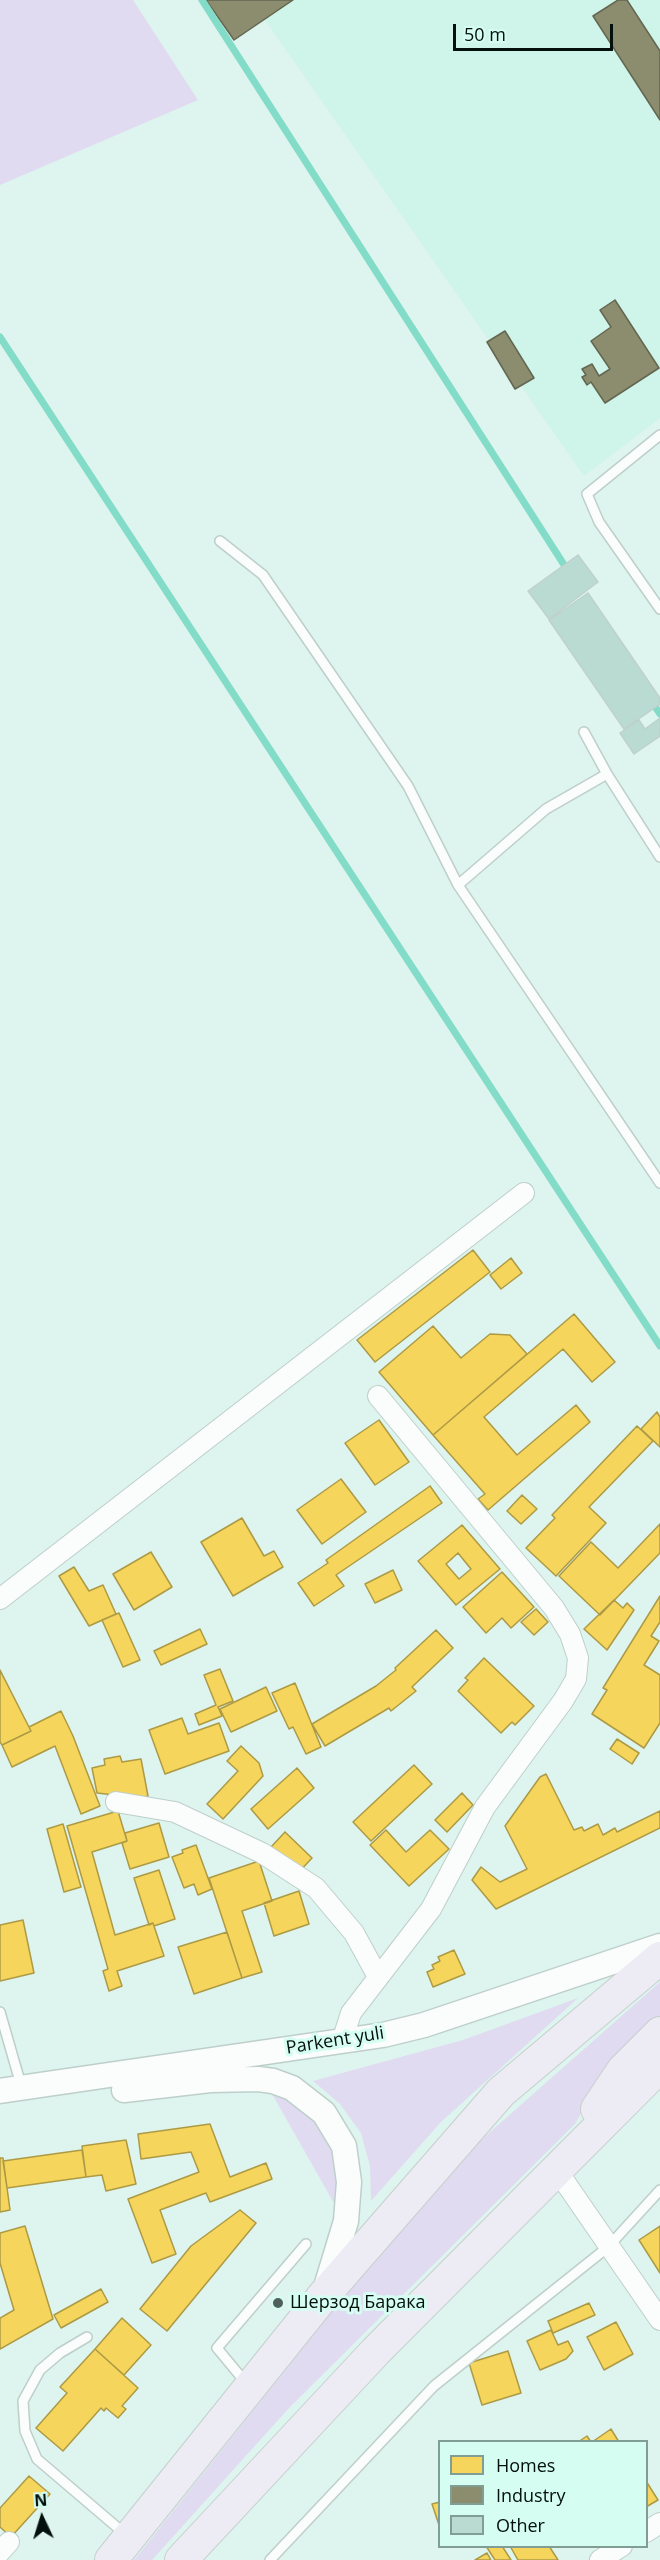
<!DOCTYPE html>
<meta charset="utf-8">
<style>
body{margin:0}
#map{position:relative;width:660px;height:2560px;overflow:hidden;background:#def4ee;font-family:"Open Sans",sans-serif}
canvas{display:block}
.legend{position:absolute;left:438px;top:2440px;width:210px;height:108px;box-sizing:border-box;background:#d5fdf1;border:2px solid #819e95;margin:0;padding:8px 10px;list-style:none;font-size:18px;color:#03100c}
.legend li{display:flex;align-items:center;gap:12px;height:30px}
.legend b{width:30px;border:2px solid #819e95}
.north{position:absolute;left:12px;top:2488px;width:60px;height:60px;-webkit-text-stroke:4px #d5fdf1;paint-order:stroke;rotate:356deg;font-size:16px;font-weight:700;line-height:24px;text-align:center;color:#03100c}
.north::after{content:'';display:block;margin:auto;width:21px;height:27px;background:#03100c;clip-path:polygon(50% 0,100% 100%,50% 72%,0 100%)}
.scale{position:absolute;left:453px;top:24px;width:160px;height:27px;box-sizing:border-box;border:3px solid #03100c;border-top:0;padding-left:8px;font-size:18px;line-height:21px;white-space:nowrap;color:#03100c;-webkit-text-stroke:4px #d5fdf1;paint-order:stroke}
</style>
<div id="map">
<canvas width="660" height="2560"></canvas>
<ul class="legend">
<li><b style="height:16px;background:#f6d55c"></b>Homes</li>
<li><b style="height:16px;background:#8c8c6e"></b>Industry</li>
<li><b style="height:16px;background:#badbd2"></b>Other</li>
</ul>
<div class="north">N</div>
<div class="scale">50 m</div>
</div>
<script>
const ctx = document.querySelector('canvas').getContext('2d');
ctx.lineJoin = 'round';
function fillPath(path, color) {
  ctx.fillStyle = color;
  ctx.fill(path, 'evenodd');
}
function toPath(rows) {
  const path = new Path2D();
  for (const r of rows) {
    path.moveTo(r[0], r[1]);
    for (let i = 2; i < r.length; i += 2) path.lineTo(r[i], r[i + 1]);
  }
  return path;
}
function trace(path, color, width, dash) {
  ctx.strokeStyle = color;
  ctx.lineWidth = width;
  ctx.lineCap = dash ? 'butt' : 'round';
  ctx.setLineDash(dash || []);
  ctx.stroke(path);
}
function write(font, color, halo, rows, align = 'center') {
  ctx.font = font + ' "Open Sans",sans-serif';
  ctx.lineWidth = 6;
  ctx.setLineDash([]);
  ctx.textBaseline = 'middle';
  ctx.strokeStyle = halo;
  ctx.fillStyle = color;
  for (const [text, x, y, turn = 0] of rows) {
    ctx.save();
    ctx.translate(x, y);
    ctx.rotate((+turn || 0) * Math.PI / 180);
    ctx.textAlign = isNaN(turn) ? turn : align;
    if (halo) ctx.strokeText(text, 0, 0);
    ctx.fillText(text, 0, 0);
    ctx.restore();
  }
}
fillPath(toPath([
 [251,0,660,0,660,418,584,476]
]), '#cff4e9');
fillPath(toPath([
 [0,0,133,0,198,100,0,185],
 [660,1982,660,2020,601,2079,575,2124,289,2408,152,2560,134,2560,335,2308,423,2202,472,2148],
 [578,1998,441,2122,371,2201,370,2166,361,2133,340,2104,313,2081,463,2040],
 [271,2092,286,2098,313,2117,332,2148,338,2185,335,2205]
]), '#e1dbf1');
const homes = toPath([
 [473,1250,490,1272,375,1362,357,1340,473,1250],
 [511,1258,522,1273,501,1289,490,1275,511,1258],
 [574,1314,615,1362,592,1382,563,1349,484,1417,517,1455,576,1405,590,1422,488,1510,478,1499,485,1494,433,1435,574,1314],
 [433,1326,461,1358,490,1334,510,1335,527,1354,433,1435,379,1372,433,1326],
 [657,1412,660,1417,660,1447,641,1429,657,1412],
 [379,1420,409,1462,375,1485,345,1443,379,1420],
 [637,1426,653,1441,589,1507,606,1523,556,1576,526,1548,555,1518,552,1515,637,1426],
 [341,1479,366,1512,322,1544,297,1510,341,1479],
 [430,1486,442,1503,336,1575,344,1586,314,1606,298,1583,328,1563,326,1560,430,1486],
 [522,1495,537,1509,521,1524,507,1511,522,1495],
 [242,1518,264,1556,274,1551,283,1567,233,1596,201,1542,242,1518],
 [660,1524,660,1553,600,1615,559,1576,591,1542,618,1568,660,1524],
 [462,1525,500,1569,456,1605,418,1561,462,1525],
 [458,1553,471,1569,459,1579,446,1564,458,1553],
 [151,1552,172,1587,134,1610,113,1574,151,1552],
 [74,1567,89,1591,103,1585,116,1614,89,1626,59,1576,74,1567],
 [393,1570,402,1590,375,1603,365,1584,393,1570],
 [502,1572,534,1607,511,1628,502,1618,486,1633,463,1607,502,1572],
 [660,1596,660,1622,651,1636,659,1641,644,1665,660,1675,660,1723,644,1748,592,1714,607,1690,603,1688,660,1596],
 [614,1600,623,1608,627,1603,634,1610,607,1650,584,1629,614,1600],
 [536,1609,548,1622,534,1635,521,1622,536,1609],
 [119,1613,140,1660,123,1667,102,1620,119,1613],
 [200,1629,207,1644,161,1665,154,1651,200,1629],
 [436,1630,453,1648,412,1687,416,1691,391,1711,389,1708,325,1746,312,1724,376,1686,396,1670,395,1668,436,1630],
 [484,1658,534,1706,515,1725,512,1722,501,1733,458,1691,468,1680,465,1678,484,1658],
 [220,1669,233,1701,218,1707,222,1716,199,1725,195,1714,216,1705,204,1675,220,1669],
 [0,1670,31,1731,2,1745,0,1742,0,1670],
 [295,1683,321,1747,306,1754,293,1727,289,1729,272,1693,295,1683],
 [266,1687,277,1711,231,1732,220,1709,266,1687],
 [61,1711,73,1736,100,1806,81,1814,55,1746,12,1767,2,1745,31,1731,29,1727,61,1711],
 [182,1718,188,1734,219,1723,229,1751,165,1774,149,1730,182,1718],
 [617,1739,639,1753,632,1764,610,1749,617,1739],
 [241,1746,259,1763,263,1776,223,1819,207,1804,238,1771,227,1761,241,1746],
 [120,1756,122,1762,141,1759,148,1796,141,1798,97,1793,92,1768,105,1765,104,1759,120,1756],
 [414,1765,432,1784,371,1841,353,1822,414,1765],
 [297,1768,314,1788,268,1829,251,1809,297,1768],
 [546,1774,574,1830,582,1827,584,1831,598,1824,603,1835,615,1828,617,1832,660,1811,660,1828,496,1909,472,1880,481,1867,500,1882,527,1869,505,1826,540,1777,546,1774],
 [462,1793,473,1805,447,1832,435,1820,462,1793],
 [118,1811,127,1841,92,1852,115,1935,153,1923,164,1956,117,1971,122,1986,109,1991,103,1971,108,1969,67,1826,118,1811],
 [159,1823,169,1857,130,1869,122,1843,127,1841,125,1833,159,1823],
 [63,1824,81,1887,64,1892,47,1829,63,1824],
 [386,1830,406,1852,430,1830,449,1849,409,1886,370,1845,386,1830],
 [285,1832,312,1858,298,1873,271,1847,285,1832],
 [196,1845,212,1889,198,1895,194,1884,184,1888,172,1857,183,1853,182,1850,196,1845],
 [259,1861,272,1901,242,1911,262,1972,242,1978,209,1878,259,1861],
 [159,1870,175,1919,154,1926,153,1923,149,1925,134,1878,159,1870],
 [299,1891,309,1924,274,1936,264,1903,299,1891],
 [23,1920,34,1973,0,1981,0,1925,23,1920],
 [227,1932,242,1978,194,1994,178,1947,227,1932],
 [454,1950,465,1974,433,1987,427,1972,434,1969,432,1965,440,1961,438,1957,454,1950],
 [210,2124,230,2177,266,2163,272,2179,210,2202,206,2193,160,2210,176,2254,152,2263,128,2199,199,2172,191,2152,141,2159,138,2134,210,2124],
 [126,2140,136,2184,106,2191,102,2175,86,2177,82,2146,126,2140],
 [82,2150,86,2177,7,2188,3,2161,82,2150],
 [0,2158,3,2158,10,2210,0,2212,0,2158],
 [240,2210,256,2223,167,2331,140,2309,191,2246,240,2210],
 [25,2226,53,2319,0,2349,0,2318,14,2310,0,2263,0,2233,25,2226],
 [660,2226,660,2273,639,2240,660,2226],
 [101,2289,108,2302,61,2328,54,2315,101,2289],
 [589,2303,595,2315,553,2333,548,2321,589,2303],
 [122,2318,151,2345,124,2375,95,2349,122,2318],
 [616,2322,633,2354,604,2370,587,2337,616,2322],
 [551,2330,558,2345,568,2341,573,2351,566,2359,540,2370,527,2341,551,2330],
 [95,2349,138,2388,122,2406,126,2409,118,2418,106,2408,104,2411,101,2408,63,2451,36,2428,67,2393,60,2387,95,2349],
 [508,2351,521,2393,482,2405,469,2363,508,2351],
 [611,2429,619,2442,592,2442,611,2429],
 [587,2436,591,2442,578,2442,587,2436],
 [29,2476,50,2494,11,2537,0,2527,0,2508,29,2476],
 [646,2481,658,2500,646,2507,646,2481],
 [440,2502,440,2524,439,2525,432,2504,440,2502],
 [486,2546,502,2546,511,2560,495,2560,486,2546],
 [510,2546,549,2546,558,2560,518,2560,510,2546],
 [487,2553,491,2560,475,2560,487,2553]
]);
fillPath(homes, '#f6d55c');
trace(homes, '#ad9a44', 1.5);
const industry = toPath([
 [206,0,293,0,234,40,206,0],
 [618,0,627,0,660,51,660,120,593,16,618,0],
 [615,300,659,368,605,403,591,382,587,385,582,377,586,375,582,369,592,364,599,376,610,369,591,341,611,327,600,310,615,300],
 [505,331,534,378,515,389,487,342,505,331]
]);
fillPath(industry, '#8c8c6e');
trace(industry, '#636751', 1.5);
trace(toPath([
 [202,0,568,571],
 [0,337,660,1346],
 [650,699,660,714]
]), '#82dcc8', 7);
const building = toPath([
 [578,555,598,582,549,619,528,591,578,555],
 [588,593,660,698,660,704,624,729,549,620,588,593],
 [660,718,660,736,634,754,620,733,639,720,645,729,660,718]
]);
fillPath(building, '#badbd2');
trace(building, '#bfd1cc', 1.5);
const service = toPath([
 [660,435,587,494,599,522,660,609],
 [220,541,263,575,408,786,458,885,660,1183],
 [584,732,607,774,660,857],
 [458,885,546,809,607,774],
 [0,2012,21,2085],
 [87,2337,60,2353,40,2370,23,2401,25,2431,37,2459,125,2534],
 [246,2383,217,2348,306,2244],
 [270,2560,434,2386,608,2247,660,2190]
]);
const minor = toPath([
 [0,1599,524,1193],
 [116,1802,175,1812,262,1853,316,1888,354,1933,378,1977],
 [342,2041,351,2013,431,1909,485,1807,563,1701,576,1679,578,1658,570,1634,554,1608,378,1396],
 [556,2169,660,2320],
 [646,2532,660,2523],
 [0,2552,9,2542],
 [600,2560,622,2546]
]);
const tertiary = toPath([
 [124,2090,210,2080,258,2079,273,2081,292,2088,324,2113,344,2146,349,2182,346,2221,326,2287],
 [0,2091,383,2035,424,2025,660,1946]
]);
const trunk = toPath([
 [597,2109,623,2070,660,2033],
 [111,2560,324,2295,501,2092,660,1958],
 [181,2560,376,2351,660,2066]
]);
trace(service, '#becfca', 12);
trace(minor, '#becfca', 22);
trace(tertiary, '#becfca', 27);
trace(trunk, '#c5d0cd', 34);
trace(service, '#fafdfc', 9);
trace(minor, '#fafdfc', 20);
trace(tertiary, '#fafdfc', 24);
trace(trunk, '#edebf3', 32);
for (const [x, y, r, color] of [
 [278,2303,6,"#50605b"]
]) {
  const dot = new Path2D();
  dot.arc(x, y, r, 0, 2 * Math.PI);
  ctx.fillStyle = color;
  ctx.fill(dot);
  trace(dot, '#d5fdf1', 2);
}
write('18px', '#03100c', '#d5fdf1', [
 ["Parkent yuli",335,2041,-9]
]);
write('18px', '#03100c', '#d5fdf1', [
 ["Шерзод Барака",290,2303]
], 'left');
</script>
